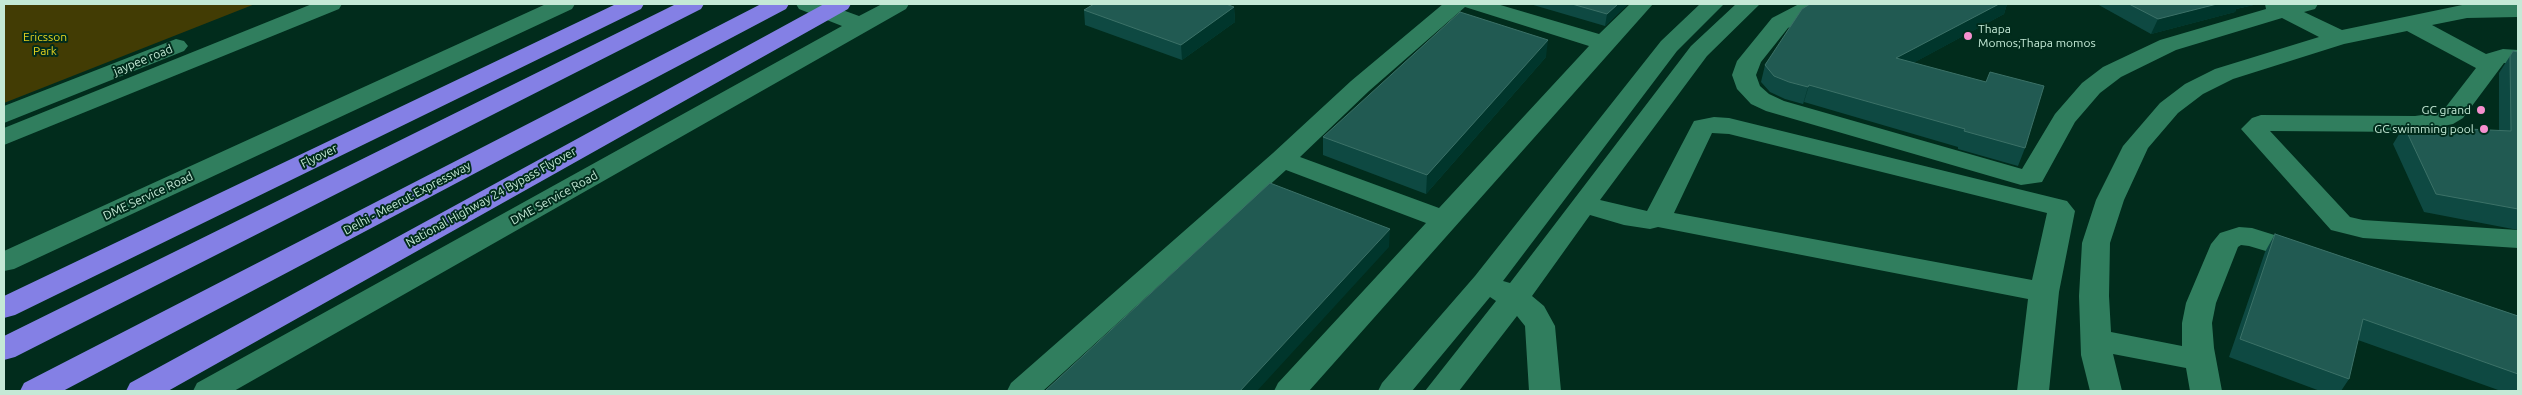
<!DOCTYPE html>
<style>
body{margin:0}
#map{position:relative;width:2522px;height:395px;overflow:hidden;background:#012c1c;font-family:Ubuntu,sans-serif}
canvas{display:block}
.frame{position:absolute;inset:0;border:5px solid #c4e9d6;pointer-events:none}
</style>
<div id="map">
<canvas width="2522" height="395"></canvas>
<div class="frame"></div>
</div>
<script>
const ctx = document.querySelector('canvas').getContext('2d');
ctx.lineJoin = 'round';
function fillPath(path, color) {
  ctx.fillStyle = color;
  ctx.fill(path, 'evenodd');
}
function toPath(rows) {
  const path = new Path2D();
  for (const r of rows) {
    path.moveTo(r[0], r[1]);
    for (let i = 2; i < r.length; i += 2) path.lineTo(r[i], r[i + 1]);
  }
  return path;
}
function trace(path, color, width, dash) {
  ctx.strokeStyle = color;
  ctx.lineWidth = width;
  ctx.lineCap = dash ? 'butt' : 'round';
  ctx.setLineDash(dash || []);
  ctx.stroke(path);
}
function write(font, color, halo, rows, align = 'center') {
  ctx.font = font + ' Ubuntu,sans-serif';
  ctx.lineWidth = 4;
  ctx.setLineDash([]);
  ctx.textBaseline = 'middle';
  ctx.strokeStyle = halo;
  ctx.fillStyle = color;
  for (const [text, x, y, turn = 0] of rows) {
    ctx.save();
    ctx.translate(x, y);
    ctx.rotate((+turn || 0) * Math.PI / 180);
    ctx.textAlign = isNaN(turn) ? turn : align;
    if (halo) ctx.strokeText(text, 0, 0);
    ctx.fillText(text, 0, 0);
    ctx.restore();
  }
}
fillPath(toPath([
 [4,4,255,4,4,103]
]), '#423c04');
fillPath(toPath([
 [312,4,342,4,339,9,4,145,4,128,312,4],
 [546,4,575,4,572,9,14,269,4,271,4,251,546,4],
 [796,4,826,4,859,16,882,4,909,4,906,9,234,391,193,391,197,383,842,26,799,9,796,4],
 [1443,4,1497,4,1599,34,1630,4,1653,4,1309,391,1274,391,1278,383,1426,223,1286,170,1043,391,1007,391,1011,383,1273,153,1351,81,1443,4],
 [1465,7,1589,46,1439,208,1300,157,1369,91,1465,7],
 [1700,4,1724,4,1677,51,1503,281,1510,283,1691,46,1736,4,1760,4,1707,56,1600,200,1647,211,1694,121,1714,117,1729,118,2067,201,2075,211,2059,292,2049,391,2017,391,2028,299,1658,227,1650,229,1624,225,1590,215,1532,296,1544,306,1555,326,1561,391,1529,391,1525,326,1517,316,1459,391,1425,391,1496,301,1490,297,1412,391,1378,391,1382,383,1475,276,1661,41,1700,4],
 [1712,133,1729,134,2047,213,2032,280,1674,213,1712,133],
 [1799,4,1826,4,1823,9,1788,28,1761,62,1756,75,1760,86,1769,94,1784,101,2022,169,2055,114,2082,83,2103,67,2160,40,2266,9,2265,4,2318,4,2315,9,2304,12,2342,30,2467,4,2518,4,2518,17,2467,18,2432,25,2486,54,2503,49,2518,50,2518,64,2504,63,2463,118,2453,124,2415,132,2270,131,2350,217,2363,220,2518,230,2518,248,2363,238,2331,230,2241,129,2252,118,2261,115,2415,116,2437,113,2445,108,2476,68,2407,31,2344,44,2233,79,2203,94,2178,113,2148,148,2124,200,2110,243,2109,296,2111,332,2182,346,2182,323,2186,303,2211,244,2220,233,2239,227,2252,228,2316,248,2320,254,2316,260,2306,263,2249,246,2241,245,2238,247,2216,303,2212,323,2214,348,2222,391,2190,391,2186,368,2113,354,2122,391,2090,391,2081,355,2079,296,2082,243,2096,200,2123,146,2160,103,2185,84,2215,69,2319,37,2282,18,2176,50,2121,77,2100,93,2075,122,2042,182,2021,185,1766,111,1751,104,1737,89,1732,75,1737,61,1772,18,1799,4],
 [176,39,184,41,188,46,184,51,4,123,4,106,176,39]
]), '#307e5e');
fillPath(toPath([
 [616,4,644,4,641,9,15,315,4,318,4,296,616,4],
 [676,4,704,4,701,9,15,357,4,360,4,336,676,4],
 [761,4,789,4,786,9,63,391,20,391,24,383,761,4],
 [824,4,851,4,848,9,168,391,126,391,130,383,824,4]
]), '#8480e5');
fillPath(toPath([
 [1530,4,1628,4,1605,26],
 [1810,4,2007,4,2004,14,1913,63,2025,148,2018,166,1958,149,1958,147,1804,102,1803,104,1785,99,1770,92,1761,82,1765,65],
 [2097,4,2258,4,2236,9,2235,12,2151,34],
 [1234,7,1235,22,1182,60,1085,25,1084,10],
 [2518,52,2518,230,2424,212,2393,144,2404,126,2499,131,2499,73,2510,56],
 [1546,57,1426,194,1323,155,1323,137],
 [2275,234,2518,316,2518,391,2501,391,2358,340,2349,379,2341,391,2320,391,2229,357,2265,252]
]), '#0e4942');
fillPath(toPath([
 [1618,4,1628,4,1605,26,1607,14],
 [1999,4,2007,4,2004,14,1891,75,1896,58],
 [2217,4,2258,4,2236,9,2235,12,2151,34,2158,19],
 [1234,7,1235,22,1182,60,1181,45],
 [1548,40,1546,57,1426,194,1427,175],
 [1809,85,1804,102,1803,104,1808,87],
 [1390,229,1389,247,1257,391,1240,391]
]), '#00362c');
const building = toPath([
 [1094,4,1226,4,1234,7,1181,45,1084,10,1094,4],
 [1572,4,1618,4,1607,14,1572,4],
 [1810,4,1999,4,1896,58,1986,82,1990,72,2044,86,2025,148,1964,131,1965,129,1809,85,1808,87,1789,82,1774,76,1765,65,1802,9,1810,4],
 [2129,4,2217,4,2158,19,2129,4],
 [1460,12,1548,40,1427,175,1323,137,1460,12],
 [2513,51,2518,52,2518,209,2436,194,2404,126,2511,131,2510,56,2513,51],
 [1270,183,1390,229,1240,391,1045,391,1270,183],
 [2275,234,2518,316,2518,374,2363,319,2349,379,2240,339,2275,234]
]);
fillPath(building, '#215a52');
trace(building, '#3b7167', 1);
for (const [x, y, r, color] of [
 [1968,36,5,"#f690cf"],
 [2481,110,5,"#f690cf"],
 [2484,129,5,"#f690cf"]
]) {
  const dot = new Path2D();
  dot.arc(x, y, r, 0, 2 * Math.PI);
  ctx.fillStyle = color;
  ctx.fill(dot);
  trace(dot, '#012c1c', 2);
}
write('12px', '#c4e9d6', '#012c1c', [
 ["Thapa",1978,29,"left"],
 ["Momos;Thapa momos",1978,43,"left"],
 ["GC grand",2471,110],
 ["GC swimming pool",2474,129]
], 'right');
write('12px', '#e5d320', '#012c1c', [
 ["Ericsson",45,37],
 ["Park",45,51]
]);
write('12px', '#c4e9d6', '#012c1c', [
 ["jaypee road",143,60,-22],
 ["Flyover",319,156,-26],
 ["DME Service Road",148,196,-25],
 ["National Highway 24 Bypass Flyover",491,197,-29],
 ["Delhi - Meerut Expressway",407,198,-28],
 ["DME Service Road",554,198,-29]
]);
</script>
